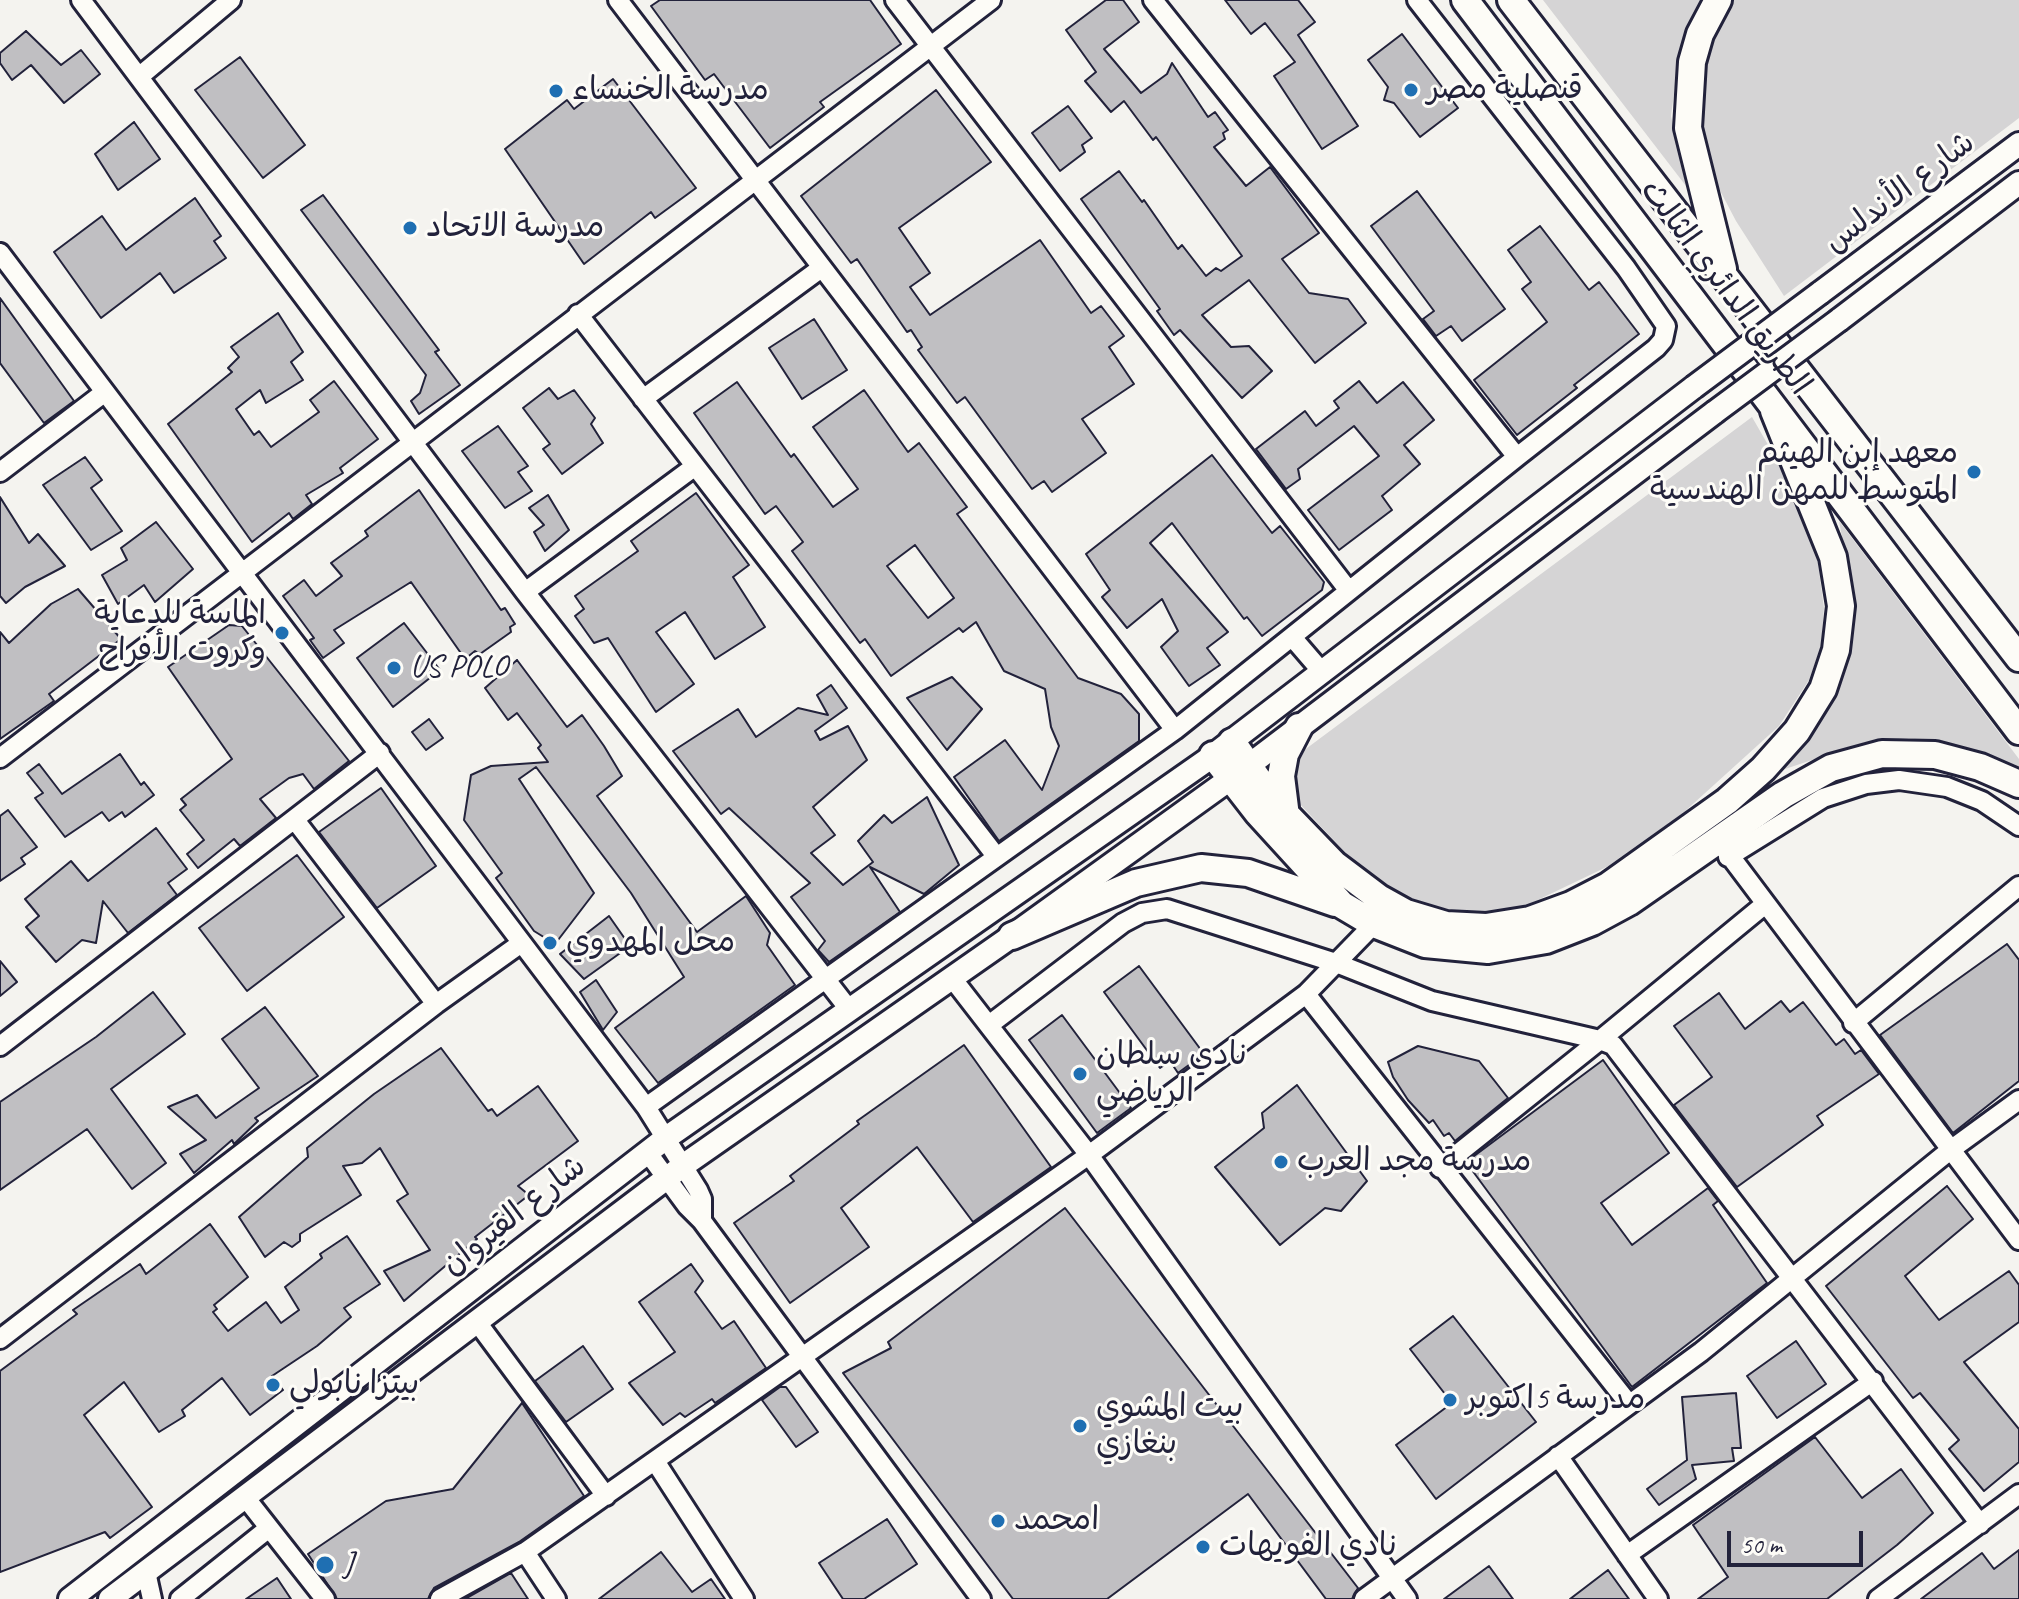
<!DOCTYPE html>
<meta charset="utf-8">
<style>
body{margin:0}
#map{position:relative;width:2019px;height:1599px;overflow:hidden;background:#f4f3ef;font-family:Caveat,sans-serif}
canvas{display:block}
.scale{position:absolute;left:1727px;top:1531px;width:136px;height:36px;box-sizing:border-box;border:4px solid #22223b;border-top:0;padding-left:10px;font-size:24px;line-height:28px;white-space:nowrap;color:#22223b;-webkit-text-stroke:6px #fdfcf7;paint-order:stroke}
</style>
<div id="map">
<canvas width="2019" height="1599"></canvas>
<div class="scale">50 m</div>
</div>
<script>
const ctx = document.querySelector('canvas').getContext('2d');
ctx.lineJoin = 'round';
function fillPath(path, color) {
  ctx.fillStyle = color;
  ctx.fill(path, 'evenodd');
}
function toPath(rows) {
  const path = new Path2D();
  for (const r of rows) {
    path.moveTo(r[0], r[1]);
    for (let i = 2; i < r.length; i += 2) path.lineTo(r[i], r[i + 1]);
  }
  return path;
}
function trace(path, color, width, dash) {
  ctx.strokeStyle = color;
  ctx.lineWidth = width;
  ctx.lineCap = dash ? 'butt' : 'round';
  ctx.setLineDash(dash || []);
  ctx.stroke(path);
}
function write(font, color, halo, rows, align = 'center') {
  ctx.font = font + ' Caveat,"Playpen Sans Arabic",sans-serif';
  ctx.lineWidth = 6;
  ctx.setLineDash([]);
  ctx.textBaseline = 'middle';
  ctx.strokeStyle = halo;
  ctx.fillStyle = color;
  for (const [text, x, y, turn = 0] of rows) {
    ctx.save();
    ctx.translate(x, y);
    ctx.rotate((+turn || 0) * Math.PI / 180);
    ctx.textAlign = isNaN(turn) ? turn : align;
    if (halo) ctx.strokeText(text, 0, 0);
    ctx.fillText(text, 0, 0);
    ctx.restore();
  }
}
fillPath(toPath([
 [1543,0,1701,0,1679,56,1671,116,1686,186],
 [1734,0,2019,0,2019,118,1784,296,1736,221,1715,181,1706,144,1699,103,1705,54],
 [1752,417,1794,490,1817,556,1824,608,1821,647,1809,680,1779,726,1683,813,1615,863,1523,907,1477,914,1443,908,1401,896,1355,863,1298,802,1293,787,1299,754],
 [1839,521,2019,759,2019,772,1974,749,1909,738,1860,744,1782,770,1820,713,1847,653,1854,602]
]), '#d5d4d5');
const building = toPath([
 [660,0,870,0,901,44,820,102,824,107,770,148,714,74,705,80,651,6,660,0],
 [1106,0,1123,0,1139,22,1104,49,1141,93,1167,74,1172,63,1208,117,1215,112,1228,130,1223,133,1225,139,1214,147,1246,186,1270,167,1319,233,1282,259,1309,293,1348,299,1366,323,1315,363,1249,280,1202,315,1231,347,1249,346,1272,371,1242,398,1180,330,1174,335,1157,311,1160,309,1081,199,1119,171,1142,202,1144,200,1178,249,1182,245,1206,276,1216,268,1221,271,1242,256,1156,137,1153,140,1124,101,1111,112,1085,81,1096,72,1066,30,1106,0],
 [1225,0,1298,0,1315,22,1298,35,1358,126,1322,149,1274,76,1295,62,1265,23,1251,34,1225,0],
 [26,31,61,65,81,50,100,74,64,103,31,65,12,80,0,63,0,53,26,31],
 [1402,34,1458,108,1420,137,1394,103,1384,100,1388,87,1368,60,1402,34],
 [240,57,305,145,263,178,195,90,240,57],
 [613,79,696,188,655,218,651,212,584,264,505,149,567,100,574,109,613,79],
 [936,90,991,162,899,228,930,273,910,287,930,315,1040,240,1091,313,1101,306,1124,336,1109,347,1134,384,1082,419,1106,453,1052,492,1044,481,1032,489,965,397,957,403,918,350,922,347,911,330,907,332,857,259,851,263,801,196,936,90],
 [1068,106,1092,138,1082,145,1085,152,1060,171,1032,133,1068,106],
 [134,122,160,159,118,190,95,154,134,122],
 [1417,191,1505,309,1462,341,1451,326,1436,336,1423,319,1434,311,1371,226,1417,191],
 [323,195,439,350,435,352,460,385,419,414,411,401,420,393,426,375,301,210,323,195],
 [195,198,221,236,214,241,226,258,174,293,160,273,101,318,54,252,102,216,126,250,195,198],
 [1540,226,1589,290,1599,282,1639,334,1574,385,1577,388,1517,435,1474,380,1547,322,1522,289,1531,282,1508,250,1540,226],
 [0,298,74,401,44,423,0,363,0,298],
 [278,313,303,352,291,362,303,380,266,403,260,390,236,409,254,435,259,431,271,447,319,412,310,400,334,381,378,439,340,468,343,473,306,495,312,504,293,519,289,513,252,542,168,424,232,372,228,368,239,357,231,347,278,313],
 [814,319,847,370,802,399,769,348,814,319],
 [1359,381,1377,403,1403,382,1434,420,1404,445,1420,464,1382,496,1392,510,1339,550,1308,510,1379,456,1354,426,1298,469,1300,479,1286,489,1256,449,1305,411,1316,426,1339,408,1334,401,1359,381],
 [737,382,791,457,794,454,833,507,858,489,813,427,864,390,908,452,919,443,967,507,957,514,1078,678,1121,694,1139,714,1139,741,999,841,954,777,1005,740,1042,790,1059,746,1051,727,1045,689,1004,671,976,622,963,632,959,628,891,676,865,639,860,643,792,551,803,542,776,506,765,514,694,413,737,382],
 [915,545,954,598,928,618,887,566,915,545],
 [549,388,558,399,574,390,595,418,591,424,603,443,562,474,543,449,550,444,523,408,549,388],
 [498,426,528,466,518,472,532,491,505,508,462,451,498,426],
 [1212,455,1272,533,1280,526,1324,582,1322,590,1262,636,1247,617,1244,619,1172,523,1150,543,1228,632,1207,648,1220,665,1189,686,1161,647,1178,631,1162,599,1127,628,1102,597,1110,590,1086,554,1212,455],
 [85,457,102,480,91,488,122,531,91,550,43,485,85,457],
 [419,490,501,610,505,608,515,624,510,627,511,632,480,654,475,651,465,659,411,582,334,630,344,643,323,658,310,640,314,638,283,596,304,580,316,596,342,576,331,563,368,536,365,531,419,490],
 [696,493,749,565,733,577,765,627,715,659,685,612,656,632,694,684,656,712,608,638,594,643,575,616,584,609,575,596,638,551,631,541,696,493],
 [548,495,569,530,545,551,534,532,544,525,529,508,548,495],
 [0,497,29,543,38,534,65,566,25,587,6,603,0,596,0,497],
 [156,522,193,569,155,602,144,585,118,604,102,575,127,560,121,548,156,522],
 [78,589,121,639,49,694,54,701,0,739,0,632,9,643,51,604,78,589],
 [404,623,440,670,393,707,357,658,404,623],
 [229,625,242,626,349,761,314,789,303,774,289,778,260,799,276,818,240,846,234,839,198,868,187,854,204,840,180,810,186,805,181,799,232,759,168,667,229,625],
 [517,660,567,727,582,715,604,746,622,776,597,796,697,932,746,896,770,933,767,945,795,985,658,1083,615,1028,684,977,631,893,536,767,519,779,594,893,555,944,534,931,496,878,502,873,464,820,471,775,491,766,548,762,538,748,541,745,517,713,508,720,485,688,517,660],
 [952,677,982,709,947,750,907,698,952,677],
 [831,685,847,708,815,731,820,740,848,726,867,760,813,807,835,835,811,853,843,885,873,862,858,841,884,815,892,823,927,797,959,865,924,894,870,867,900,912,829,962,818,950,825,941,791,897,810,883,729,808,721,814,673,751,738,709,756,737,798,708,828,715,817,695,831,685],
 [429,719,443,738,426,750,412,732,429,719],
 [120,754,141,785,144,782,154,795,125,817,122,812,109,821,102,812,65,837,35,798,43,793,27,773,39,764,62,794,120,754],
 [381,788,436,866,377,908,319,832,381,788],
 [8,810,37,847,21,858,25,864,0,881,0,816,8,810],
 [156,828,187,869,168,883,177,895,128,933,103,901,96,943,82,940,56,962,26,927,39,916,25,899,71,861,88,881,156,828],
 [297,855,344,917,247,991,199,928,297,855],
 [609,916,630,946,584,979,560,954,609,916],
 [2007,944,2019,960,2019,1081,1953,1133,1880,1035,2007,944],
 [0,961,17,982,0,996,0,961],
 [1139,966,1204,1054,1178,1073,1170,1061,1160,1068,1104,992,1139,966],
 [596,980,617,1012,603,1030,580,992,596,980],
 [153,992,185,1034,111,1089,166,1163,132,1189,87,1129,0,1190,0,1102,96,1037,153,992],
 [1719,993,1745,1029,1781,1001,1790,1012,1803,1002,1836,1045,1844,1039,1855,1054,1861,1050,1879,1074,1817,1116,1823,1125,1737,1187,1674,1105,1712,1077,1674,1026,1719,993],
 [265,1007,318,1076,255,1118,258,1121,234,1144,232,1140,194,1173,180,1154,206,1140,168,1107,197,1095,216,1118,259,1088,222,1039,265,1007],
 [1062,1015,1131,1108,1097,1133,1029,1040,1062,1015],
 [964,1045,1051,1167,973,1222,917,1147,841,1208,869,1247,790,1303,734,1223,794,1181,790,1176,859,1124,857,1121,964,1045],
 [1418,1046,1479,1061,1508,1098,1455,1141,1449,1133,1444,1136,1433,1120,1429,1123,1408,1100,1393,1077,1388,1062,1418,1046],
 [441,1048,488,1111,492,1109,497,1116,538,1086,578,1141,518,1186,529,1195,475,1237,477,1239,404,1301,384,1271,430,1250,397,1201,408,1194,380,1148,362,1163,343,1166,361,1195,300,1234,300,1241,292,1247,284,1242,265,1257,239,1217,308,1157,307,1148,374,1094,441,1048],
 [1603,1060,1669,1153,1601,1203,1632,1245,1708,1188,1718,1201,1713,1205,1767,1283,1632,1387,1466,1162,1603,1060],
 [1297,1085,1367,1181,1341,1211,1325,1208,1280,1245,1215,1167,1264,1128,1262,1113,1297,1085],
 [1947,1186,1973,1219,1905,1276,1939,1320,2009,1271,2019,1285,2019,1322,1964,1362,2019,1429,2019,1462,1984,1491,1949,1449,1959,1440,1920,1393,1913,1398,1826,1286,1947,1186],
 [1065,1208,1358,1588,1352,1599,1326,1599,1248,1494,1107,1599,1013,1599,843,1373,891,1348,888,1342,1065,1208],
 [210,1224,248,1277,214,1305,217,1309,213,1312,228,1331,266,1302,281,1323,299,1310,285,1287,322,1258,320,1254,347,1236,380,1284,344,1308,351,1317,317,1346,272,1376,283,1390,250,1415,222,1378,182,1410,185,1416,159,1432,124,1382,84,1415,152,1507,110,1538,105,1532,0,1572,0,1371,77,1314,73,1310,140,1264,146,1274,210,1224],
 [691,1264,703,1281,695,1292,722,1329,734,1321,766,1368,715,1403,712,1399,685,1417,680,1413,663,1425,629,1383,675,1352,639,1302,691,1264],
 [1453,1316,1536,1422,1436,1499,1396,1445,1452,1403,1410,1349,1453,1316],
 [1796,1341,1826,1384,1777,1418,1747,1376,1796,1341],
 [583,1346,613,1389,566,1422,535,1381,583,1346],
 [780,1387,786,1387,818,1432,796,1447,762,1400,780,1387],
 [1736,1393,1741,1448,1732,1448,1734,1461,1692,1465,1696,1479,1659,1505,1647,1489,1687,1460,1682,1397,1736,1393],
 [522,1403,584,1496,519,1542,434,1588,428,1599,337,1599,308,1554,386,1501,453,1489,522,1403],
 [1815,1437,1862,1498,1901,1469,1933,1513,1897,1545,1827,1599,1698,1599,1728,1577,1693,1525,1815,1437],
 [887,1519,917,1564,864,1599,843,1599,819,1563,887,1519],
 [2019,1550,2019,1599,1921,1599,1982,1553,1994,1569,2019,1550],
 [661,1552,692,1592,711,1579,725,1599,599,1599,661,1552],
 [1489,1566,1513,1599,1444,1599,1489,1566],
 [1608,1570,1629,1599,1570,1599,1608,1570],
 [511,1573,528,1599,465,1599,511,1573],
 [277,1578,291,1599,246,1599,277,1578]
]);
fillPath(building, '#c0bfc2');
trace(building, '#22223b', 2);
const minor = toPath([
 [81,0,525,592,848,1008],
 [618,0,1175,730,646,1107],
 [895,0,1349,591,1175,730],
 [1153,0,1517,457,1349,591],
 [1417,0,1626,268,1666,326,1663,340,1656,348,1517,457],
 [140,76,231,0],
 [0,253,646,1107,698,1190,702,1199,702,1221],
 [578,314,996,856],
 [643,399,820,269],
 [0,472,105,392],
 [525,592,694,467],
 [1292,637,1323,673],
 [0,758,991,0],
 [295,820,436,1004],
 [1718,840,2019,1240],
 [1728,857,1823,798,1866,784,1899,780,1947,787,1982,801,2019,826],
 [952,978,1089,1155,1407,1599],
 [1306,994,1629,1404],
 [1853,1023,2019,886],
 [989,1025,1123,923,1142,913,1167,909,1336,963,1432,1001,1600,1040,1764,905],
 [0,1046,380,753],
 [648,1153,687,1206,702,1221,981,1599],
 [1440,1168,1600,1040,1613,1045,1980,1524],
 [477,1322,606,1496],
 [0,1339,436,1004,520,944],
 [1558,1456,1658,1599],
 [655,1461,744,1599],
 [245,1497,325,1599],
 [525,1552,556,1599],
 [1627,1555,1873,1381],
 [146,1572,152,1599],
 [180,1599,269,1528],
 [440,1599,525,1552,1089,1155,1306,994,1374,924],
 [1364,1599,1701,1352,1949,1151,2019,1100],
 [1878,1599,2019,1494]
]);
const major = toPath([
 [1820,293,2019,144],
 [1839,320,2019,183],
 [70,1599,666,1138,1207,760,1694,387],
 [110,1599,684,1165,1012,936,1248,766,1715,412]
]);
const highway = toPath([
 [1465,0,2019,731],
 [1511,0,2019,658],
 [1718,0,1700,34,1692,62,1688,128,1723,269],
 [1232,742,1273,801,1334,864,1379,898,1406,913,1446,925,1486,927,1530,920,1571,905,1608,886,1727,801,1763,769,1797,731,1823,689,1836,650,1841,606,1833,557,1774,411],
 [1213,755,1258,813,1342,905,1374,924,1425,944,1488,950,1546,940,1592,922,1629,902,1783,795,1831,768,1882,754,1935,755,1980,767,2019,784],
 [1286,816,1281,776,1285,754,1299,727],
 [1012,936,1136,883,1201,868,1248,873,1335,903]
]);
trace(minor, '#22223b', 24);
trace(major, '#22223b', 28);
trace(highway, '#22223b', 32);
trace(minor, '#fdfcf7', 18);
trace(major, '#fdfcf7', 22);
trace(highway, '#fdfcf7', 26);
const majorBridge = toPath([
 [1694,387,1820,293],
 [1715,412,1839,320]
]);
trace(majorBridge, '#22223b', 28, []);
trace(majorBridge, '#fdfcf7', 22);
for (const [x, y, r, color] of [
 [1411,90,8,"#1f6fb2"],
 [556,91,8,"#1f6fb2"],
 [410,228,8,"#1f6fb2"],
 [1974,472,8,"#1f6fb2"],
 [282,633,8,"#1f6fb2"],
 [394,668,8,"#1f6fb2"],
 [550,943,8,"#1f6fb2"],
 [1080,1074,8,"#1f6fb2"],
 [1281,1162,8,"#1f6fb2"],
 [273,1385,8,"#1f6fb2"],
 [1450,1400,8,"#1f6fb2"],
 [1080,1426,8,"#1f6fb2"],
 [998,1521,8,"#1f6fb2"],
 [1203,1547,8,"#1f6fb2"],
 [325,1565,10,"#1f6fb2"]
]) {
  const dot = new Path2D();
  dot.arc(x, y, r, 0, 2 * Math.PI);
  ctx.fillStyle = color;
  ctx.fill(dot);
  trace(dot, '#fdfcf7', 3);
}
write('32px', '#22223b', '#fdfcf7', [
 ["قنصلية مصر",1427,90],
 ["مدرسة الخنساء",572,91],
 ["مدرسة الاتحاد",426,228],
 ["معهد إبن الهيثم",1958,454,"right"],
 ["المتوسط للمهن الهندسية",1958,491,"right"],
 ["الماسة للدعاية",266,615,"right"],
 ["وكروت الأفراح",266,652,"right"],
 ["US POLO",410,668],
 ["محل المهدوي",566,943],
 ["نادي سلطان",1096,1056],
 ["الرياضي",1096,1093],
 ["مدرسة مجد العرب",1297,1162],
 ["بيتزا نابولي",289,1385],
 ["مدرسة 5اكتوبر",1466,1400],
 ["بيت المشوي",1096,1408],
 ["بنغازي",1096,1445],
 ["امحمد",1014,1521],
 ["نادي الفويهات",1219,1547],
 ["J",343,1565]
], 'left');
write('32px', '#22223b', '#fdfcf7', [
 ["شارع الأندلس",1900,193,-37],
 ["الطريق الدائري الثالث",1725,288,53],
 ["شارع القيروان",514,1216,-38]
]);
</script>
